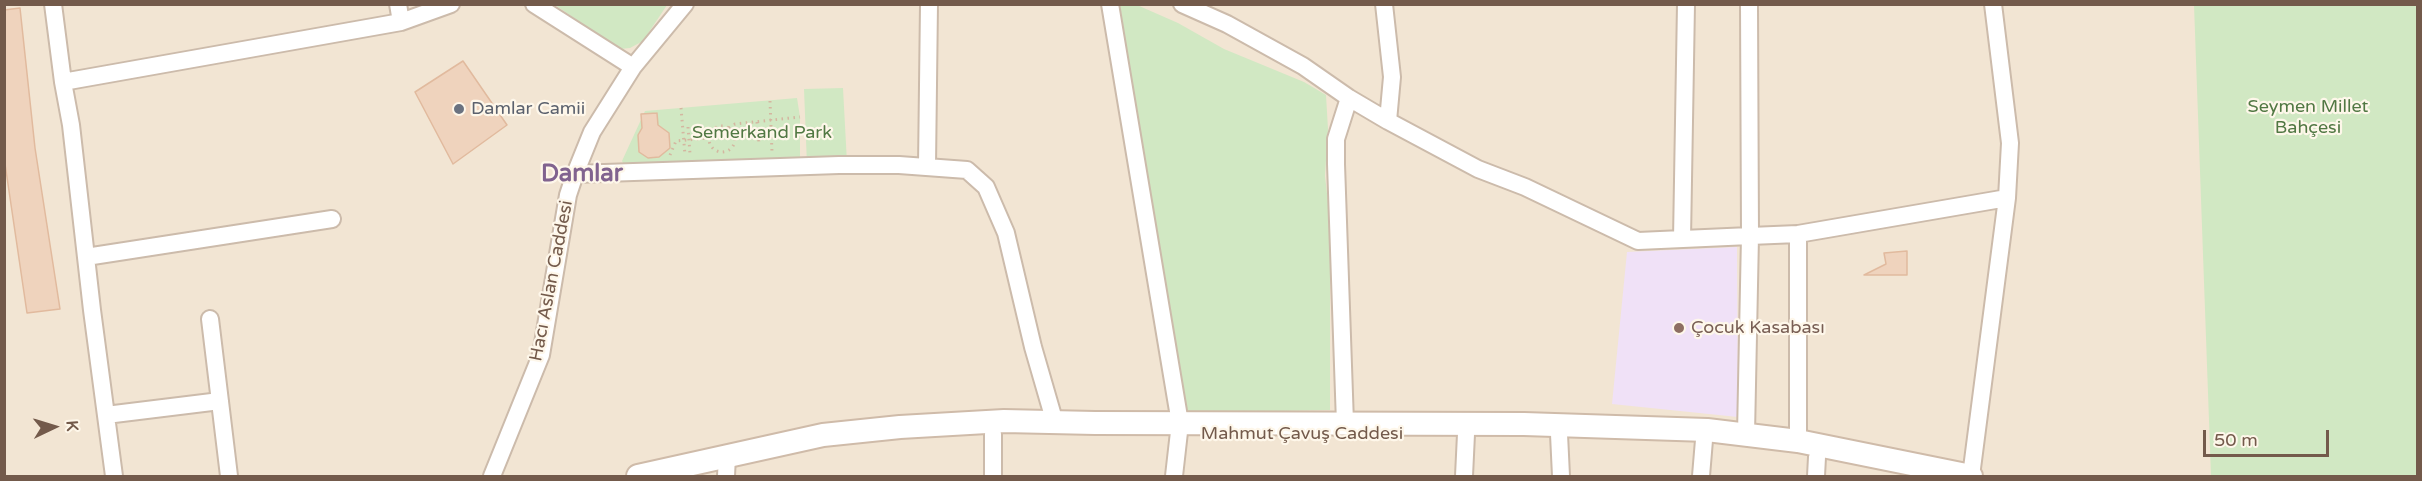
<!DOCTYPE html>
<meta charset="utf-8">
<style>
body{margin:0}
#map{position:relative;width:2422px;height:481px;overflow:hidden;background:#fbf3e4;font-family:"Varela Round",sans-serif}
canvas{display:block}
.frame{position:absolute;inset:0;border:6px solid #735a4b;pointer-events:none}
.north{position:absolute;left:24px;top:397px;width:60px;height:60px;-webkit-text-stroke:4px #fef7ea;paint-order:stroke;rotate:86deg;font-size:16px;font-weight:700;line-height:24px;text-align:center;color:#735a4b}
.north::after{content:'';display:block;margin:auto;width:21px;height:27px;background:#735a4b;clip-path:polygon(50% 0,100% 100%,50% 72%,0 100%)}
.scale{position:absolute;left:2203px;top:430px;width:126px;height:27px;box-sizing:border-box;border:3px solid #735a4b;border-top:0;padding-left:8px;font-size:18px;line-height:21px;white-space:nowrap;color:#735a4b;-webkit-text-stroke:4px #fef7ea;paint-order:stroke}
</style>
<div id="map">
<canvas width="2422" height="481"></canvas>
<div class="frame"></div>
<div class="north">K</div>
<div class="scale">50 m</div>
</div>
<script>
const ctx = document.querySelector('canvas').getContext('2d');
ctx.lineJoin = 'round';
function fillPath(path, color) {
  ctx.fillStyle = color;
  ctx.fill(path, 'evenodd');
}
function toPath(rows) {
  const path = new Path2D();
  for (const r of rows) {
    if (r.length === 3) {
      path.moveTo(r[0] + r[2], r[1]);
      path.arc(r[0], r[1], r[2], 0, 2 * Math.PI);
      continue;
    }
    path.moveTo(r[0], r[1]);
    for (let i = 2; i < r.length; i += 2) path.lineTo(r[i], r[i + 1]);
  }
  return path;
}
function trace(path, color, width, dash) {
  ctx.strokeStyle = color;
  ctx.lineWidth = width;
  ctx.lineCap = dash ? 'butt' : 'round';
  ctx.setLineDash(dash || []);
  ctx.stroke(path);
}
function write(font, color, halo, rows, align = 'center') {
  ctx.font = font + ' "Varela Round",sans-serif';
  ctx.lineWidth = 4.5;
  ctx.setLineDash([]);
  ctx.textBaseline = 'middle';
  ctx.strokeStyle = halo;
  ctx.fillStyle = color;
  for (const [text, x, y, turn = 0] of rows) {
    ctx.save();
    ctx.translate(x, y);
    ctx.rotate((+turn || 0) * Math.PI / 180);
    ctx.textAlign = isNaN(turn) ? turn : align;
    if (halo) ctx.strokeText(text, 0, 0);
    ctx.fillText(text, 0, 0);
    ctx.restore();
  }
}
fillPath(toPath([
 [4,5,2417,5,2417,476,5,476]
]), '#f2e5d3');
fillPath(toPath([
 [1737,247,1738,417,1612,404,1627,252]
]), '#f0e1f7');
fillPath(toPath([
 [555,5,667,5,643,41,630,48,620,49],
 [1120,5,1137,5,1178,23,1224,49,1304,82,1326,95,1328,129,1325,176,1330,220,1330,410,1188,413,1157,245],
 [2194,5,2417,5,2417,476,2211,476],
 [843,88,847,163,807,165,804,89],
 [797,98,800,117,800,164,627,170,622,161,645,111]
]), '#d1e8c3');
const building = toPath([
 [20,8,35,148,60,309,27,313,4,157,4,10,20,8],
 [463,61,507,125,453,164,415,92,463,61],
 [657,113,658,125,669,133,670,148,659,157,648,158,639,152,638,135,642,128,641,114,657,113],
 [1907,251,1907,275,1864,275,1886,264,1884,253,1907,251]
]);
fillPath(building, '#efd3bd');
trace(building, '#e1ba9e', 1.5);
const minor = toPath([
 [53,4,63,82,71,125,92,310,114,476],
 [398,4,401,22],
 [534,4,633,67],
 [1110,4,1180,423,1174,476],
 [1182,4,1227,24,1303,66,1349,98,1388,121],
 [1384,4,1392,77,1388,121,1478,169,1525,187,1638,241,1750,236,1746,434],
 [1749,4,1750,236,1798,234,2007,198,2010,143,1993,4],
 [63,82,401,22,451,4],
 [927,166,929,4],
 [575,174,839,165,899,165,967,170,986,187,1006,233,1033,347,1055,423],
 [1682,239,1686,4],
 [86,257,332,219],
 [210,319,229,476],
 [106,415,220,401],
 [1345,423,1336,164,1336,139,1349,98],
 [1559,434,1561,476],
 [1798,441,1798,234],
 [492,476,541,355,568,195,575,174,592,132,633,67,685,4],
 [726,476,727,456],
 [993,476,993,434],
 [1464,476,1466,434],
 [1701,476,1704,440],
 [1816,476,1817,457],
 [1971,476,2007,198]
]);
const secondary = toPath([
 [638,476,823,435,900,427,1004,421,1095,423,1524,424,1707,430,1798,441,1971,476]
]);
trace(minor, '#ccbbab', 20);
trace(secondary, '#cfbba9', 26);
trace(toPath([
 [770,101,772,152],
 [681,108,685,155],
 [757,122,759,143],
 [722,139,13],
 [688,127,690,154],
 [729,128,735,124,800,117],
 [670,155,676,141,709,138]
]), '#d4b6a0', 3, [1.5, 4.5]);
trace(minor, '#fff', 16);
trace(secondary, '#fff', 22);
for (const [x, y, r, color] of [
 [459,109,6,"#6b7280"],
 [1679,328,6,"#8d6e63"]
]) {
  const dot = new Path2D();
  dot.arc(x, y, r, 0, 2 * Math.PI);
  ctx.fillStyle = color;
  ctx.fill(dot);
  trace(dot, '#fef7ea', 2);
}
write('18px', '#517843', '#fef7ea', [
 ["Seymen Millet",2308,107],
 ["Bahçesi",2308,128],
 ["Semerkand Park",762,133]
]);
write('18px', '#5b616d', '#fef7ea', [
 ["Damlar Camii",471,109]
], 'left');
write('18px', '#735a4b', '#fef7ea', [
 ["Hacı Aslan Caddesi",552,281,-79],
 ["Mahmut Çavuş Caddesi",1302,434]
]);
write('18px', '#785e54', '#fef7ea', [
 ["Çocuk Kasabası",1691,328]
], 'left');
write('bold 24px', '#81638f', '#fef7ea', [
 ["Damlar",582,175]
]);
</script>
